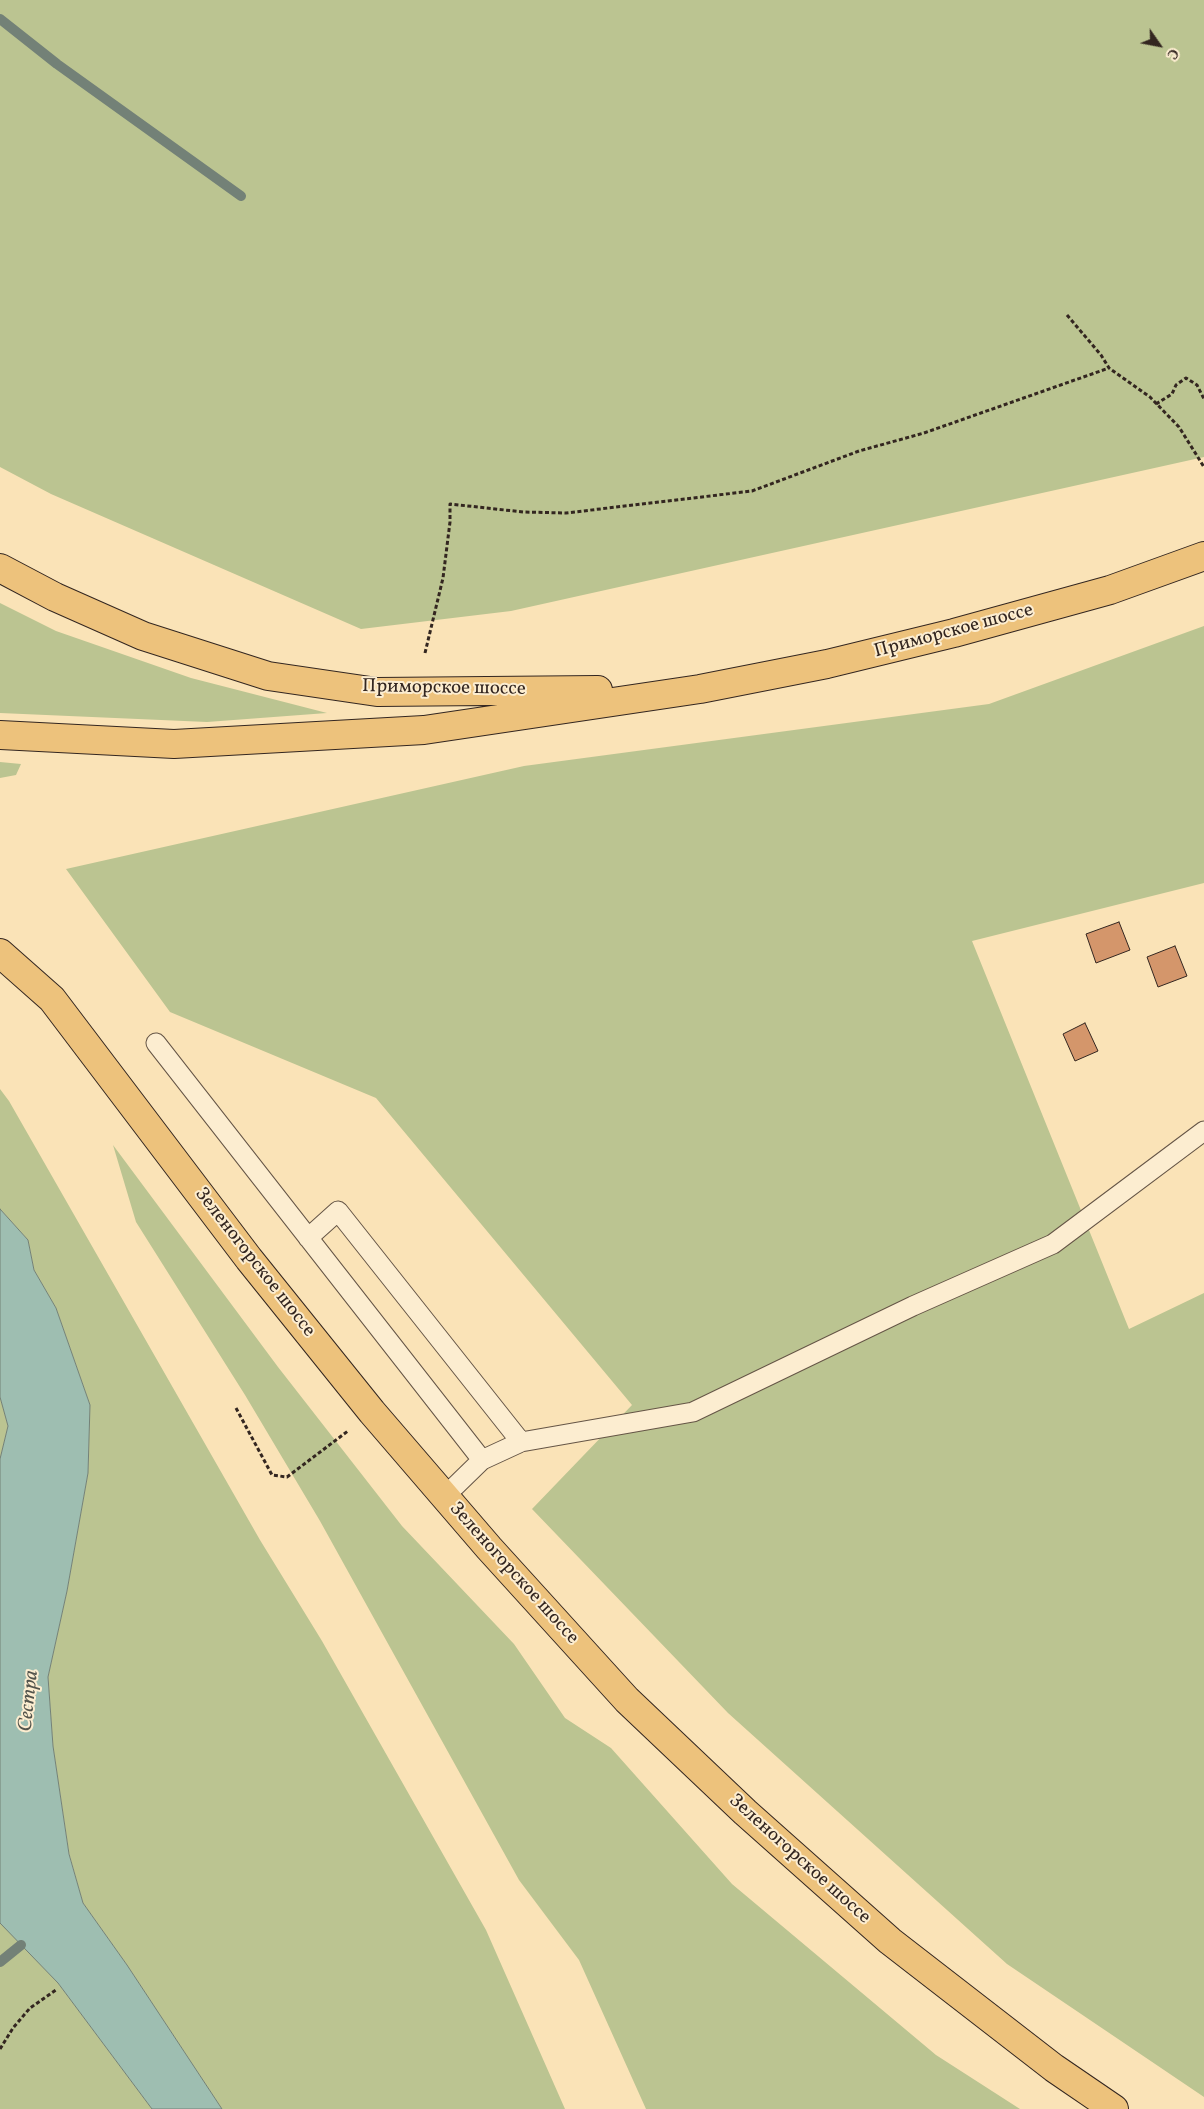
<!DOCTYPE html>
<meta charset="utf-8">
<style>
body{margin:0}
#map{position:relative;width:1204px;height:2109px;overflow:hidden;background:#fae3b7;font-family:Vollkorn,serif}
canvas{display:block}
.north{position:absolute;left:1134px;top:20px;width:50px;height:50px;-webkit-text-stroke:4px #fcedd0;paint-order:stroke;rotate:123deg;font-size:14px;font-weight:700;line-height:20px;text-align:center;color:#332620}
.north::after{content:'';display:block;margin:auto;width:18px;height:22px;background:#332620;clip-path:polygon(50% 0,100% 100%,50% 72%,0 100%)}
</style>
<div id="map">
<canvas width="1204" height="2109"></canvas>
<div class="north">С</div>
</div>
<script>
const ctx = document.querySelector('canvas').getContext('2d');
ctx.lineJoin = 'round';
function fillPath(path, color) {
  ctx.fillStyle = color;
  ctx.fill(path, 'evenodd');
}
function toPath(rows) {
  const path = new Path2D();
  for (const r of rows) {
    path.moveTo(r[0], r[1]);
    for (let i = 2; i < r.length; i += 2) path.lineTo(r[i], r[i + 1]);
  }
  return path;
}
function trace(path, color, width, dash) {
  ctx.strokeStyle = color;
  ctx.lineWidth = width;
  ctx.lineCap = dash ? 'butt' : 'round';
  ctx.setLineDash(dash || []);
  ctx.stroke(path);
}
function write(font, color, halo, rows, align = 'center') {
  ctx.font = font + ' Vollkorn,serif';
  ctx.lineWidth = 4;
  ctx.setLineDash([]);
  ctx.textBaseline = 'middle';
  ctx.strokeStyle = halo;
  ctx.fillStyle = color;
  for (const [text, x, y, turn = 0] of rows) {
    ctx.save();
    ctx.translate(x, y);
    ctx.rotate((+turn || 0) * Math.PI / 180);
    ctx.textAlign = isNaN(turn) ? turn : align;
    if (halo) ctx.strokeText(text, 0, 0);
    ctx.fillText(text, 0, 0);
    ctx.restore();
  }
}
fillPath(toPath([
 [0,0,1204,0,1204,457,511,611,361,629,51,494,0,467],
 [0,603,56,631,191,678,327,713,207,722,0,713],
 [1204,626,1204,883,972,941,1129,1329,1204,1293,1204,2097,1007,1964,728,1713,532,1509,632,1405,376,1098,170,1012,66,869,524,766,989,704],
 [0,762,21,764,16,775,0,778],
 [0,1089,9,1101,260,1540,322,1641,486,1930,565,2109,222,2109,127,1965,83,1903,69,1853,53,1746,48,1677,67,1591,88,1473,90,1405,56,1308,34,1270,28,1240,0,1209],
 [113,1145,278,1367,402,1526,514,1644,565,1718,611,1748,732,1884,936,2055,1020,2109,646,2109,579,1960,519,1880,320,1521,245,1395,136,1222],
 [0,1397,8,1426,0,1459],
 [0,1922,58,1983,152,2109,0,2109]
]), '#bbc491');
const water = toPath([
 [0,1209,28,1240,34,1270,56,1308,90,1405,88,1473,67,1591,48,1677,53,1746,69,1854,83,1903,127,1965,222,2109,152,2109,58,1983,0,1923,0,1459,8,1426,0,1397,0,1209]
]);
fillPath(water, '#9ebeb1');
trace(water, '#738177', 1);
trace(toPath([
 [0,19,57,64,241,196],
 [0,1962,21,1945]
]), '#738177', 10);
const building = toPath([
 [1119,922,1130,950,1096,963,1086,934,1119,922],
 [1175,946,1187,976,1158,987,1147,957,1175,946],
 [1085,1023,1098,1051,1075,1061,1063,1034,1085,1023]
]);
fillPath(building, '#d4966b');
trace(building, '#332620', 1);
const lane = toPath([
 [156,1043,482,1460],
 [308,1238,338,1211,521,1442],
 [444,1497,482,1460,521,1442,693,1412,913,1306,1053,1244,1204,1131]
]);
const primary = toPath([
 [0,568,55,597,143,636,268,676,377,692,598,690],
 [0,735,174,744,424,730,700,689,827,664,954,633,1110,590,1204,556]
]);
const highway = toPath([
 [0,953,52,999,249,1259,372,1412,489,1548,627,1700,745,1812,890,1941,1054,2068,1114,2109]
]);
trace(lane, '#655546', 21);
trace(primary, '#332620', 30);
trace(highway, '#332620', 30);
trace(toPath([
 [1067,315,1101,355,1109,368,1150,397,1179,427,1204,467],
 [1156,404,1172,394,1176,385,1186,378,1197,385,1204,399],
 [425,653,443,578,450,522,450,504,523,512,566,513,752,491,859,451,924,433,1109,368],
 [236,1408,272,1475,287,1477,348,1431],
 [0,2049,13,2028,30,2008,56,1990]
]), '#332620', 3, [4, 2.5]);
trace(lane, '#fcedd0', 19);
trace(primary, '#edc27c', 28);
trace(highway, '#edc27c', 28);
write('19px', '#332620', '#fcedd0', [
 ["Приморское шоссе",954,632,-15],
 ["Приморское шоссе",444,689,1],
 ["Зеленогорское шоссе",254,1263,52],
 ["Зеленогорское шоссе",513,1574,48],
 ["Зеленогорское шоссе",799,1860,42]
]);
write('italic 20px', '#53544c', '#fcedd0', [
 ["Сестра",30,1701,-84]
]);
</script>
